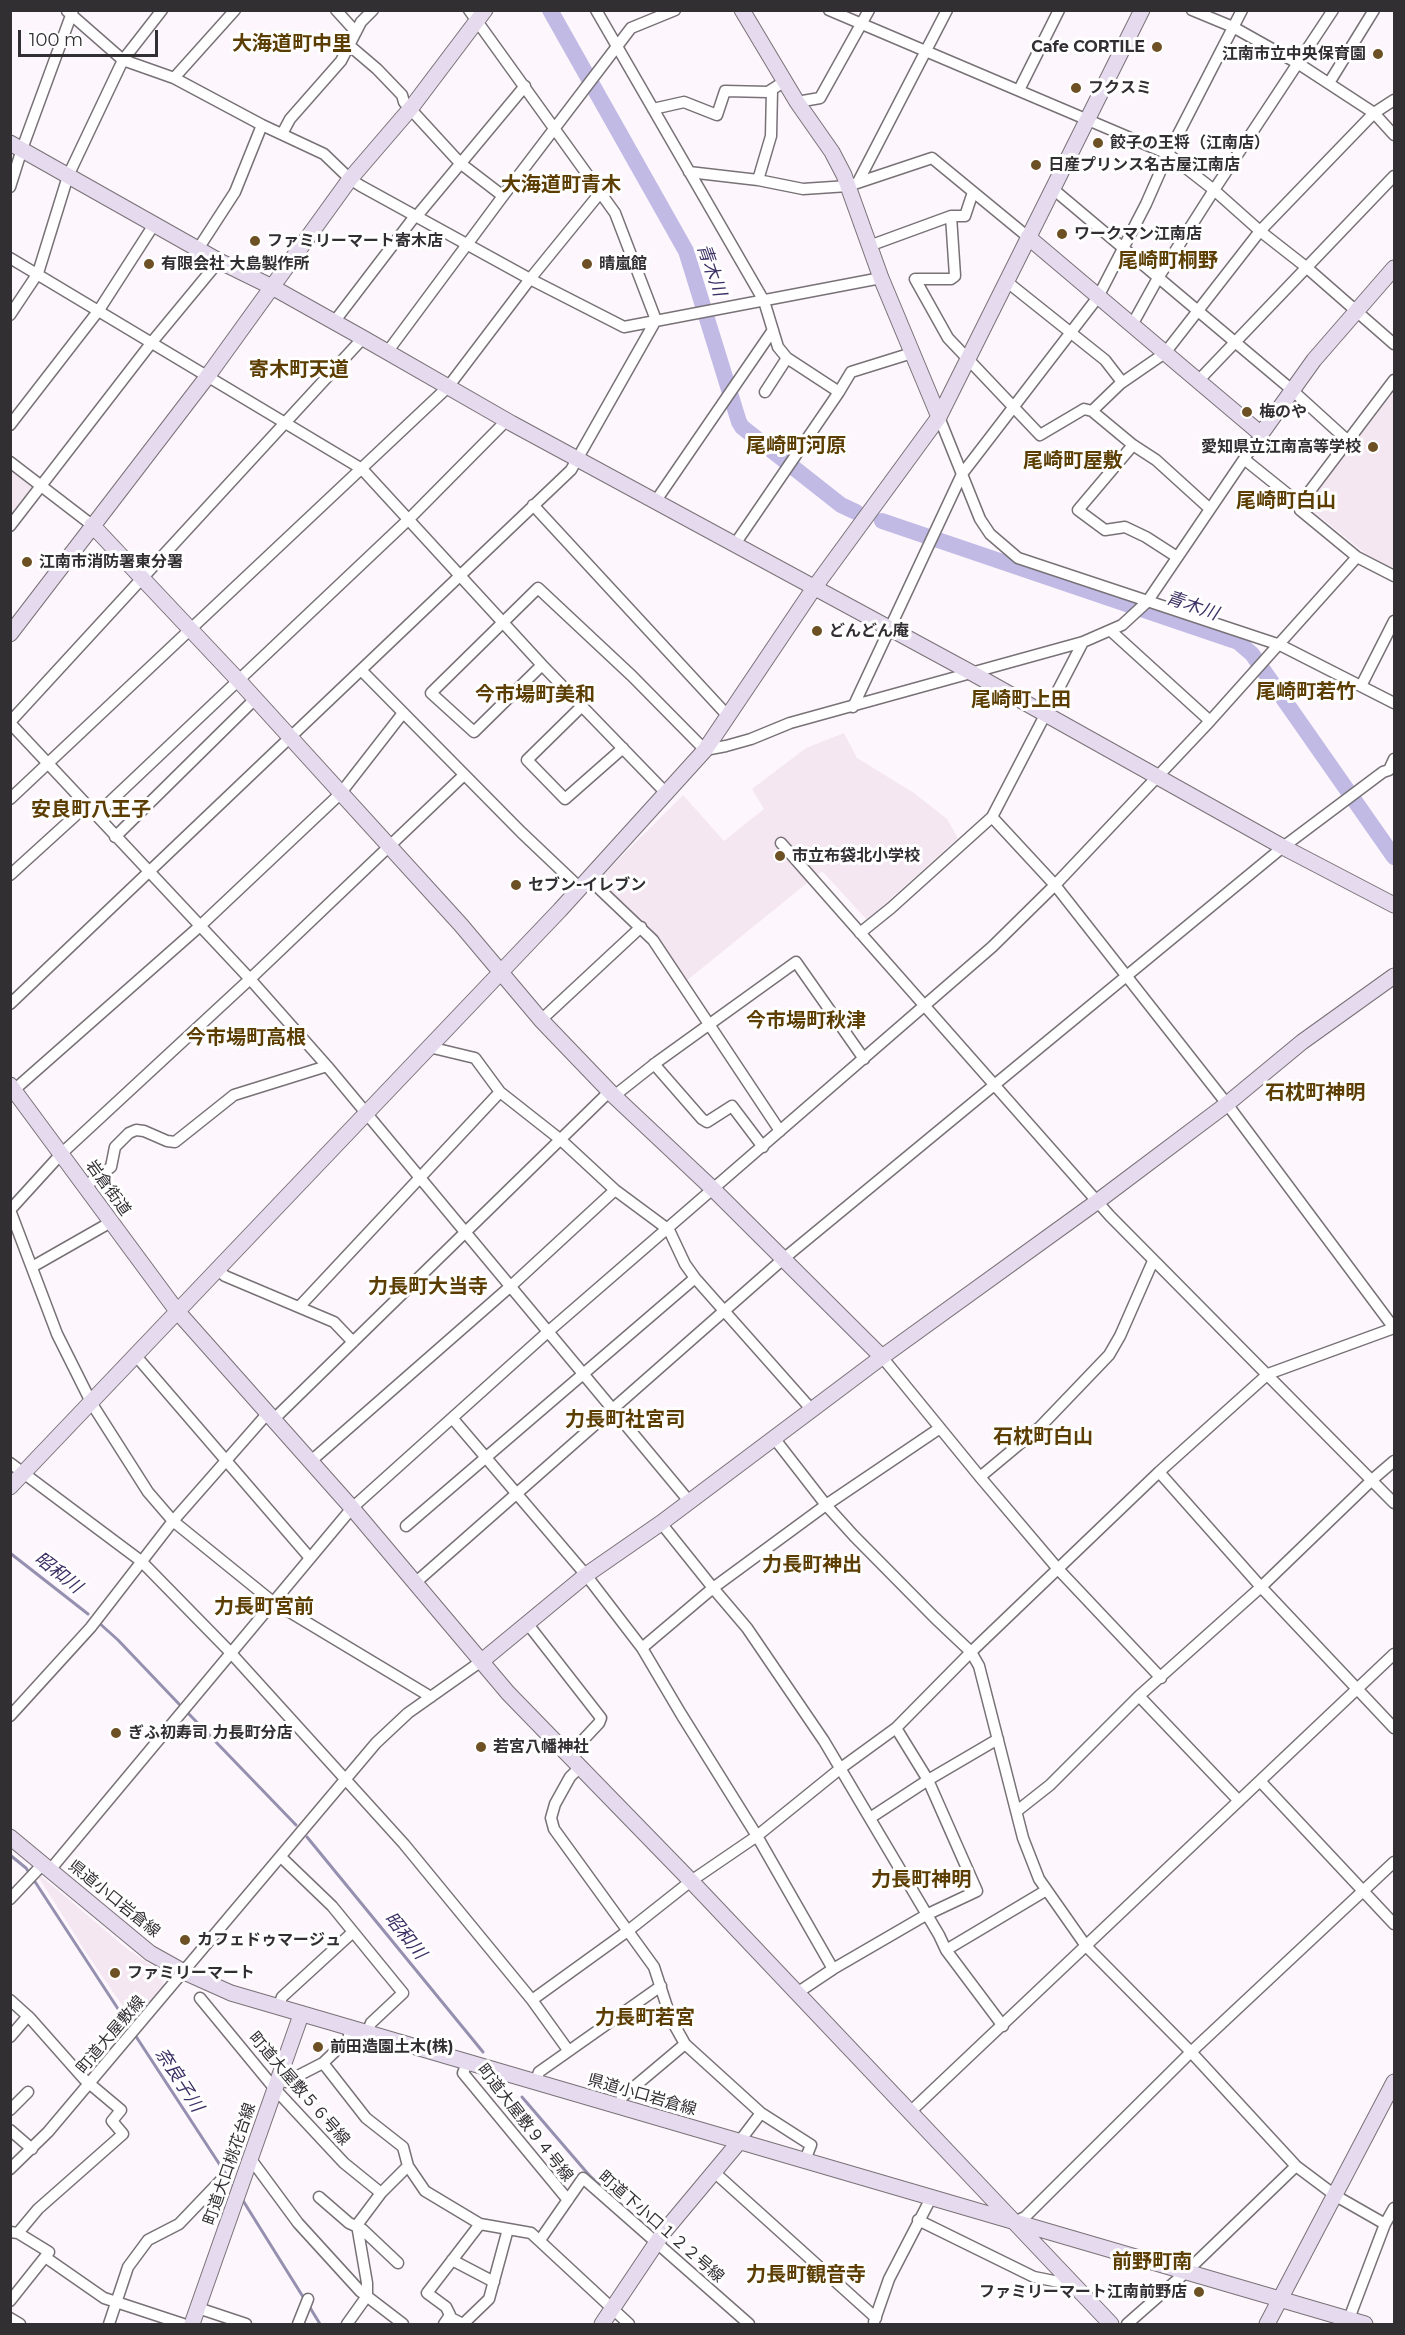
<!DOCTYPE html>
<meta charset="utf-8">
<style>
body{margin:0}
#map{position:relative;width:1405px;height:2335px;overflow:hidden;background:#fdf6fc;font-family:Montserrat,sans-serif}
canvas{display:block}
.frame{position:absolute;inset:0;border:12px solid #322f32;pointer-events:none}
.scale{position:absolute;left:18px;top:30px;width:140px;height:27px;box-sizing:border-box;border:3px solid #322f32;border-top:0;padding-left:8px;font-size:18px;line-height:21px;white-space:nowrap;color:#322f32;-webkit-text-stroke:4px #fff;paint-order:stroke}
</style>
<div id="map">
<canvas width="1405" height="2335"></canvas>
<div class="frame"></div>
<div class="scale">100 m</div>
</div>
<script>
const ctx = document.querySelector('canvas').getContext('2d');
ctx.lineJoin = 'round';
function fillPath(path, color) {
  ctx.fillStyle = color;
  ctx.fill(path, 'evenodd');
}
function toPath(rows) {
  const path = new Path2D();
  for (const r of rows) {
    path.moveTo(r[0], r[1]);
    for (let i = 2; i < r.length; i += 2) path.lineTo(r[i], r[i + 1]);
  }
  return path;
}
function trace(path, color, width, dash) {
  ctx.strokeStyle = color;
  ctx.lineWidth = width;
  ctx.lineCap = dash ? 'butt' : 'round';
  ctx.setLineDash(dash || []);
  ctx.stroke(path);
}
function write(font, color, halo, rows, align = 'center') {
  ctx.font = font + ' Montserrat,"Noto Sans JP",sans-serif';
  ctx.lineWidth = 6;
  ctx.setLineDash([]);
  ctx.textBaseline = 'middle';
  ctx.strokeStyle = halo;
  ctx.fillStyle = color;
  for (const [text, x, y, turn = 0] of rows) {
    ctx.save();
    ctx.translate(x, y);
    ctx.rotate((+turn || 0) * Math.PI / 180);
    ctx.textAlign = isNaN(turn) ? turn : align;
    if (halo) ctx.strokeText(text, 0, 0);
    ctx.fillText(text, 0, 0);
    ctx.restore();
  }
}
fillPath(toPath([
 [1394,392,1394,569,1366,554,1309,508,1308,502],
 [10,462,42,486,10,526],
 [844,733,857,758,914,793,947,819,958,838,867,920,822,871,685,982,650,929,598,880,683,795,724,841,764,809,752,789,806,748],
 [41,1876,126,1948,161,1972,163,1985,133,2021,87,1954,39,1878]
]), '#f5e7f2');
trace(toPath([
 [10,1553,88,1614],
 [98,1622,118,1640,179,1704],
 [187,1712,296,1825],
 [307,1837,483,2052],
 [10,1855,26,1868,235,2188],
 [522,2097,589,2175,609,2194],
 [242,2199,305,2300],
 [309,2306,320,2324]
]), '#9590af', 3);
trace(toPath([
 [550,10,686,251,739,422,742,427,841,505,856,512],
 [882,521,1238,642,1252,654,1394,857]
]), '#c0bae5', 16);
const street = toPath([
 [336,10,356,32],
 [469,10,615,213,656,320],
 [596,10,764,301,778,347,787,358,839,392],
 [829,10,1168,154,1214,190,1260,231,1306,267,1394,344],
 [1192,10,1233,27,1299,64,1374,113,1394,135],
 [67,11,123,60,162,10],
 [350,46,377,69,402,95,404,102,460,163,503,196],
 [174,78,235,10],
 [1329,83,1374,10],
 [1019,90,1059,10],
 [797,102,820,98,869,10],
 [653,109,684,102,717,115,725,91,768,92,785,81],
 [282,134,290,119,341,61,361,22,373,10],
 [689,172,758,180,803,189,848,186,932,158,1028,237],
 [758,180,771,136,772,90],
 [858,182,947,10],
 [10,187,22,149,73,10],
 [1053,189,1292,390,1347,440],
 [973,192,965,216,951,216,955,276,951,279,915,279,948,338,1040,435,1084,409,1092,411,1133,445,1156,460,1210,509],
 [416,217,525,86],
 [869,246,951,216],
 [198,249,235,192,262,125],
 [10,258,362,469,542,665,667,794],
 [1006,281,1105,360,1122,382],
 [10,315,38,273,68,176,123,60,174,78,262,125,324,154,350,179,361,186,530,279,624,327,881,278],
 [334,322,415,216],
 [1132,325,1158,278,1214,190,1333,10],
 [388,351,503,196,631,28,675,10],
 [1198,381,1394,176],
 [765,392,787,358],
 [1092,411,1120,384,1165,353,1260,231,1374,113,1394,100],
 [939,417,980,519,990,534,1018,558,1280,645,1394,703],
 [10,425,99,310,155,223],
 [1133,445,1078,510,1105,530,1125,527,1146,537,1177,557],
 [1244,459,1300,504,1300,510,1357,557,1394,576],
 [10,462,92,525],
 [655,502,773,330],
 [1300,504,1394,380],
 [533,505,727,715],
 [10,526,152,342,219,261],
 [735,544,839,392,851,372,912,353],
 [1111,631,1210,721],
 [542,665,474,732,431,693,538,588,632,676,705,750,726,746,751,739,790,723,1083,642,1122,625,1147,602,1261,434],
 [361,670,521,832,580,888],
 [1361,686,1394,621],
 [582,706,527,760,565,799,623,748],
 [853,707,962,474,1098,297,1146,204,1168,154,1242,10],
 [10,722,363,338],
 [10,723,250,979,327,1066,689,1501],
 [10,799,448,387,530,279,600,193],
 [96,815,409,519,507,420],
 [992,817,1055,885,1227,1104,1394,1328],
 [115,837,255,699],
 [781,843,1110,1216,1394,1503],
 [10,875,87,805],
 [589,879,653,940,780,1131],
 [860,933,891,908,992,817,1083,642],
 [10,1004,571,470,656,320],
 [541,1020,641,927],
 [429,1047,475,1058,500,1092,561,1140,615,1190,669,1230,685,1264,695,1278,812,1410],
 [654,1064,702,1119,707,1122,732,1106,763,1147],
 [14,1090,200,926,340,794,403,713],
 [614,1096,657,1062,796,962,864,1059],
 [84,1187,111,1167,115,1147,129,1133,136,1130,144,1131,167,1141,175,1142,234,1095,327,1066],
 [32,1267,111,1222],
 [217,1269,225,1276,334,1322,353,1342],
 [299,1307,500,1092],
 [136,1356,310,1558],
 [882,1357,980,1477,1058,1569,1161,1678],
 [274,1419,610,1091],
 [453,1419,586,1575,642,1648,681,1714,757,1836,833,1969],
 [774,1438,826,1505,854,1536,934,1617,971,1652,979,1666,1023,1838,1039,1879,1086,1946,1191,2052,1296,2166,1336,2196,1385,2224],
 [311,1461,512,1285,615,1190],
 [10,1463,141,1561,230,1652,404,1844,532,2000,568,2050],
 [1159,1472,1261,1587,1394,1728],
 [980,1477,1040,1427,1109,1355,1120,1336,1153,1261],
 [661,1523,713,1588,747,1628,824,1741,939,1935,946,1950,1003,2026],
 [406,1526,695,1278],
 [415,1583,782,1260,1283,847,1383,772,1389,770,1394,759],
 [527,1623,601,1718,599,1723,569,1755],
 [642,1648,713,1588,826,1505,940,1428],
 [1139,1696,1239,1801],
 [431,1697,273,1602,173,1521,148,1492,92,1404,57,1334,10,1210,61,1154,250,979,464,775],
 [10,1716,91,1627,173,1521,267,1414],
 [580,1767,570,1777,555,1804,551,1818,554,1829,654,1967,671,2019,685,2044,761,2113,811,2145,805,2160],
 [1260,1781,1394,1924],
 [1017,1811,1050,1785,1139,1696,1261,1587,1373,1479,1394,1461],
 [870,1818,928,1780,998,1739],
 [281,1857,332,1906,403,1993,371,2023,367,2033],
 [50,1870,352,1508,550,1330,992,947,1055,885,1210,721,1357,557],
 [10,1899,43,1864],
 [946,1950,1045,1891],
 [797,1993,833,1969,926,1915,977,1891,928,1780,896,1728],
 [200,1998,275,2089,344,2163,381,2193],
 [10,2000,30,2018,84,2079,121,2110,112,2121,123,2134,38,2209,18,2233],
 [532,2000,629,1930,691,1881,757,1836,841,1768,896,1728,971,1652,1159,1472,1268,1374,1394,1328],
 [278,2008,282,1997,353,1932],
 [10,2037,28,2016],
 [323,2063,348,2039,351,2029],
 [467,2063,463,2073,568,2200],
 [278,2079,286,2082,323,2063,366,2118,403,2147,408,2166,425,2191,480,2224,531,2233,629,2324],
 [535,2083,539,2072,661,1986],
 [619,2107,622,2097,685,2044],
 [10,2110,28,2092],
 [909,2113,1394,1654],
 [10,2130,32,2149],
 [739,2142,761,2113],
 [250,2158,298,2223,360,2291,403,2324],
 [10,2169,48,2132,376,1743,408,1713,483,1660],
 [713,2171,876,2318],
 [319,2197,349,2223,362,2229,398,2263],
 [918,2220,1034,2277,1074,2285],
 [1014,2222,1025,2217,1191,2052,1394,1862],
 [10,2232,18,2233,49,2252,10,2301],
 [540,2240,583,2178,749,2324],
 [45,2257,104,2298,183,2324],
 [452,2260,494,2282],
 [198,2308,246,2324],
 [449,2317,463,2324,489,2299,508,2229],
 [10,2318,20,2324],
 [874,2322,889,2279,931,2198],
 [109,2324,128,2267,148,2240,179,2224,223,2178],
 [298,2324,308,2299],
 [347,2324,367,2296,367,2283,357,2225,381,2193,408,2166],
 [444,2324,450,2315,446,2307,427,2293,480,2224],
 [1127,2324,1185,2273,1296,2166],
 [1347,2324,1385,2224,1394,2208]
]);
const secondary = toPath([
 [742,10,797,102,832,152,844,175,881,278,939,417],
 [10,143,219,261,272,287,363,338,511,423,972,673,1283,847,1394,905],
 [1028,237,1261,434,1314,360,1394,268],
 [92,525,239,681,461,925,541,1020,614,1096,714,1190,882,1357],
 [10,634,207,377,350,179,411,108,485,10],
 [10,1085,177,1311,352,1508,508,1693,691,1881,1111,2324],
 [10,1487,560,910,705,750,814,588,939,417,1142,10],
 [483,1660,586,1575,661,1523,882,1357,1098,1201,1227,1104,1302,1042,1394,976],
 [10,1837,150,1953,184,1972,231,1993,1365,2324],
 [192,2324,301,2015],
 [602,2324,663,2233,739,2142],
 [1267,2324,1394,2082]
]);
trace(street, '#787277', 13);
trace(secondary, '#787277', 17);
trace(street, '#fff', 10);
trace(secondary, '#e6daee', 15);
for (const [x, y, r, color] of [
 [1157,47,6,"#6d5023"],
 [1378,54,6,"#6d5023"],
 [1076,88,6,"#6d5023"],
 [1098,143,6,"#6d5023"],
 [1036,165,6,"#6d5023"],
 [1062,234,6,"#6d5023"],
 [255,241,6,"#6d5023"],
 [149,264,6,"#6d5023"],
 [587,264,6,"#6d5023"],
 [1247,412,6,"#6d5023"],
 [1373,447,6,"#6d5023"],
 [27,562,6,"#6d5023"],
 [817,631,6,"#6d5023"],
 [780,856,6,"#6d5023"],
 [516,885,6,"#6d5023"],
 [116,1733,6,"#6d5023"],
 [481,1747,6,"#6d5023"],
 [185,1940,6,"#6d5023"],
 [115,1973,6,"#6d5023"],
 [318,2047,6,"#6d5023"],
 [1199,2292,6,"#6d5023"]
]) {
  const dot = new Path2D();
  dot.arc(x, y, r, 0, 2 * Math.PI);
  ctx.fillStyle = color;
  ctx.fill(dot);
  trace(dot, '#fff', 2);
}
write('bold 16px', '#322f32', '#fff', [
 ["Cafe CORTILE",1145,47,"right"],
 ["江南市立中央保育園",1366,54,"right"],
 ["フクスミ",1088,88],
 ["餃子の王将（江南店）",1110,143],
 ["日産プリンス名古屋江南店",1048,165],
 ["ワークマン江南店",1074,234],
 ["ファミリーマート寄木店",267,241],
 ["有限会社 大島製作所",161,264],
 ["晴嵐館",599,264],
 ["梅のや",1259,412],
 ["愛知県立江南高等学校",1361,447,"right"],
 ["江南市消防署東分署",39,562],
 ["どんどん庵",829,631],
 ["市立布袋北小学校",792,856],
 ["セブン-イレブン",528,885],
 ["ぎふ初寿司 力長町分店",128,1733],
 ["若宮八幡神社",493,1747],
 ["カフェドゥマージュ",197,1940],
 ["ファミリーマート",127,1973],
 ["前田造園土木(株)",330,2047],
 ["ファミリーマート江南前野店",1187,2292,"right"]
], 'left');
write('16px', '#322f32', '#fff', [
 ["岩倉街道",108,1188,54],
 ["県道小口岩倉線",114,1899,39],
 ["町道大屋敷線",111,2035,-50],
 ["町道大屋敷５６号線",299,2089,49],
 ["県道小口岩倉線",642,2095,16],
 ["町道大屋敷９４号線",525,2123,52],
 ["町道大口桃花台線",230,2164,-71],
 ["町道下小口１２２号線",661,2227,41]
]);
write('italic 18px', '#3c3065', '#fff', [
 ["青木川",711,270,71],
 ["青木川",1192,606,19],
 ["昭和川",58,1573,38],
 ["昭和川",405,1936,51],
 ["奈良子川",179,2080,57]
]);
write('bold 20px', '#5c3e02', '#fff', [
 ["大海道町中里",292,44],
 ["大海道町青木",561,185],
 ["尾崎町桐野",1168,261],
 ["寄木町天道",299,370],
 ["尾崎町河原",796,446],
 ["尾崎町屋敷",1073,461],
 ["尾崎町白山",1286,501],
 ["尾崎町若竹",1306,692],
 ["今市場町美和",535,695],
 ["尾崎町上田",1021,700],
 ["安良町八王子",91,810],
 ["今市場町秋津",806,1021],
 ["今市場町高根",246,1038],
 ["石枕町神明",1315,1093],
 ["力長町大当寺",428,1287],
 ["力長町社宮司",625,1420],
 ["石枕町白山",1043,1437],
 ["力長町神出",812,1565],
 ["力長町宮前",264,1607],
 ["力長町神明",921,1880],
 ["力長町若宮",645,2018],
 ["前野町南",1152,2262],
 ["力長町観音寺",806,2275]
]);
</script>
